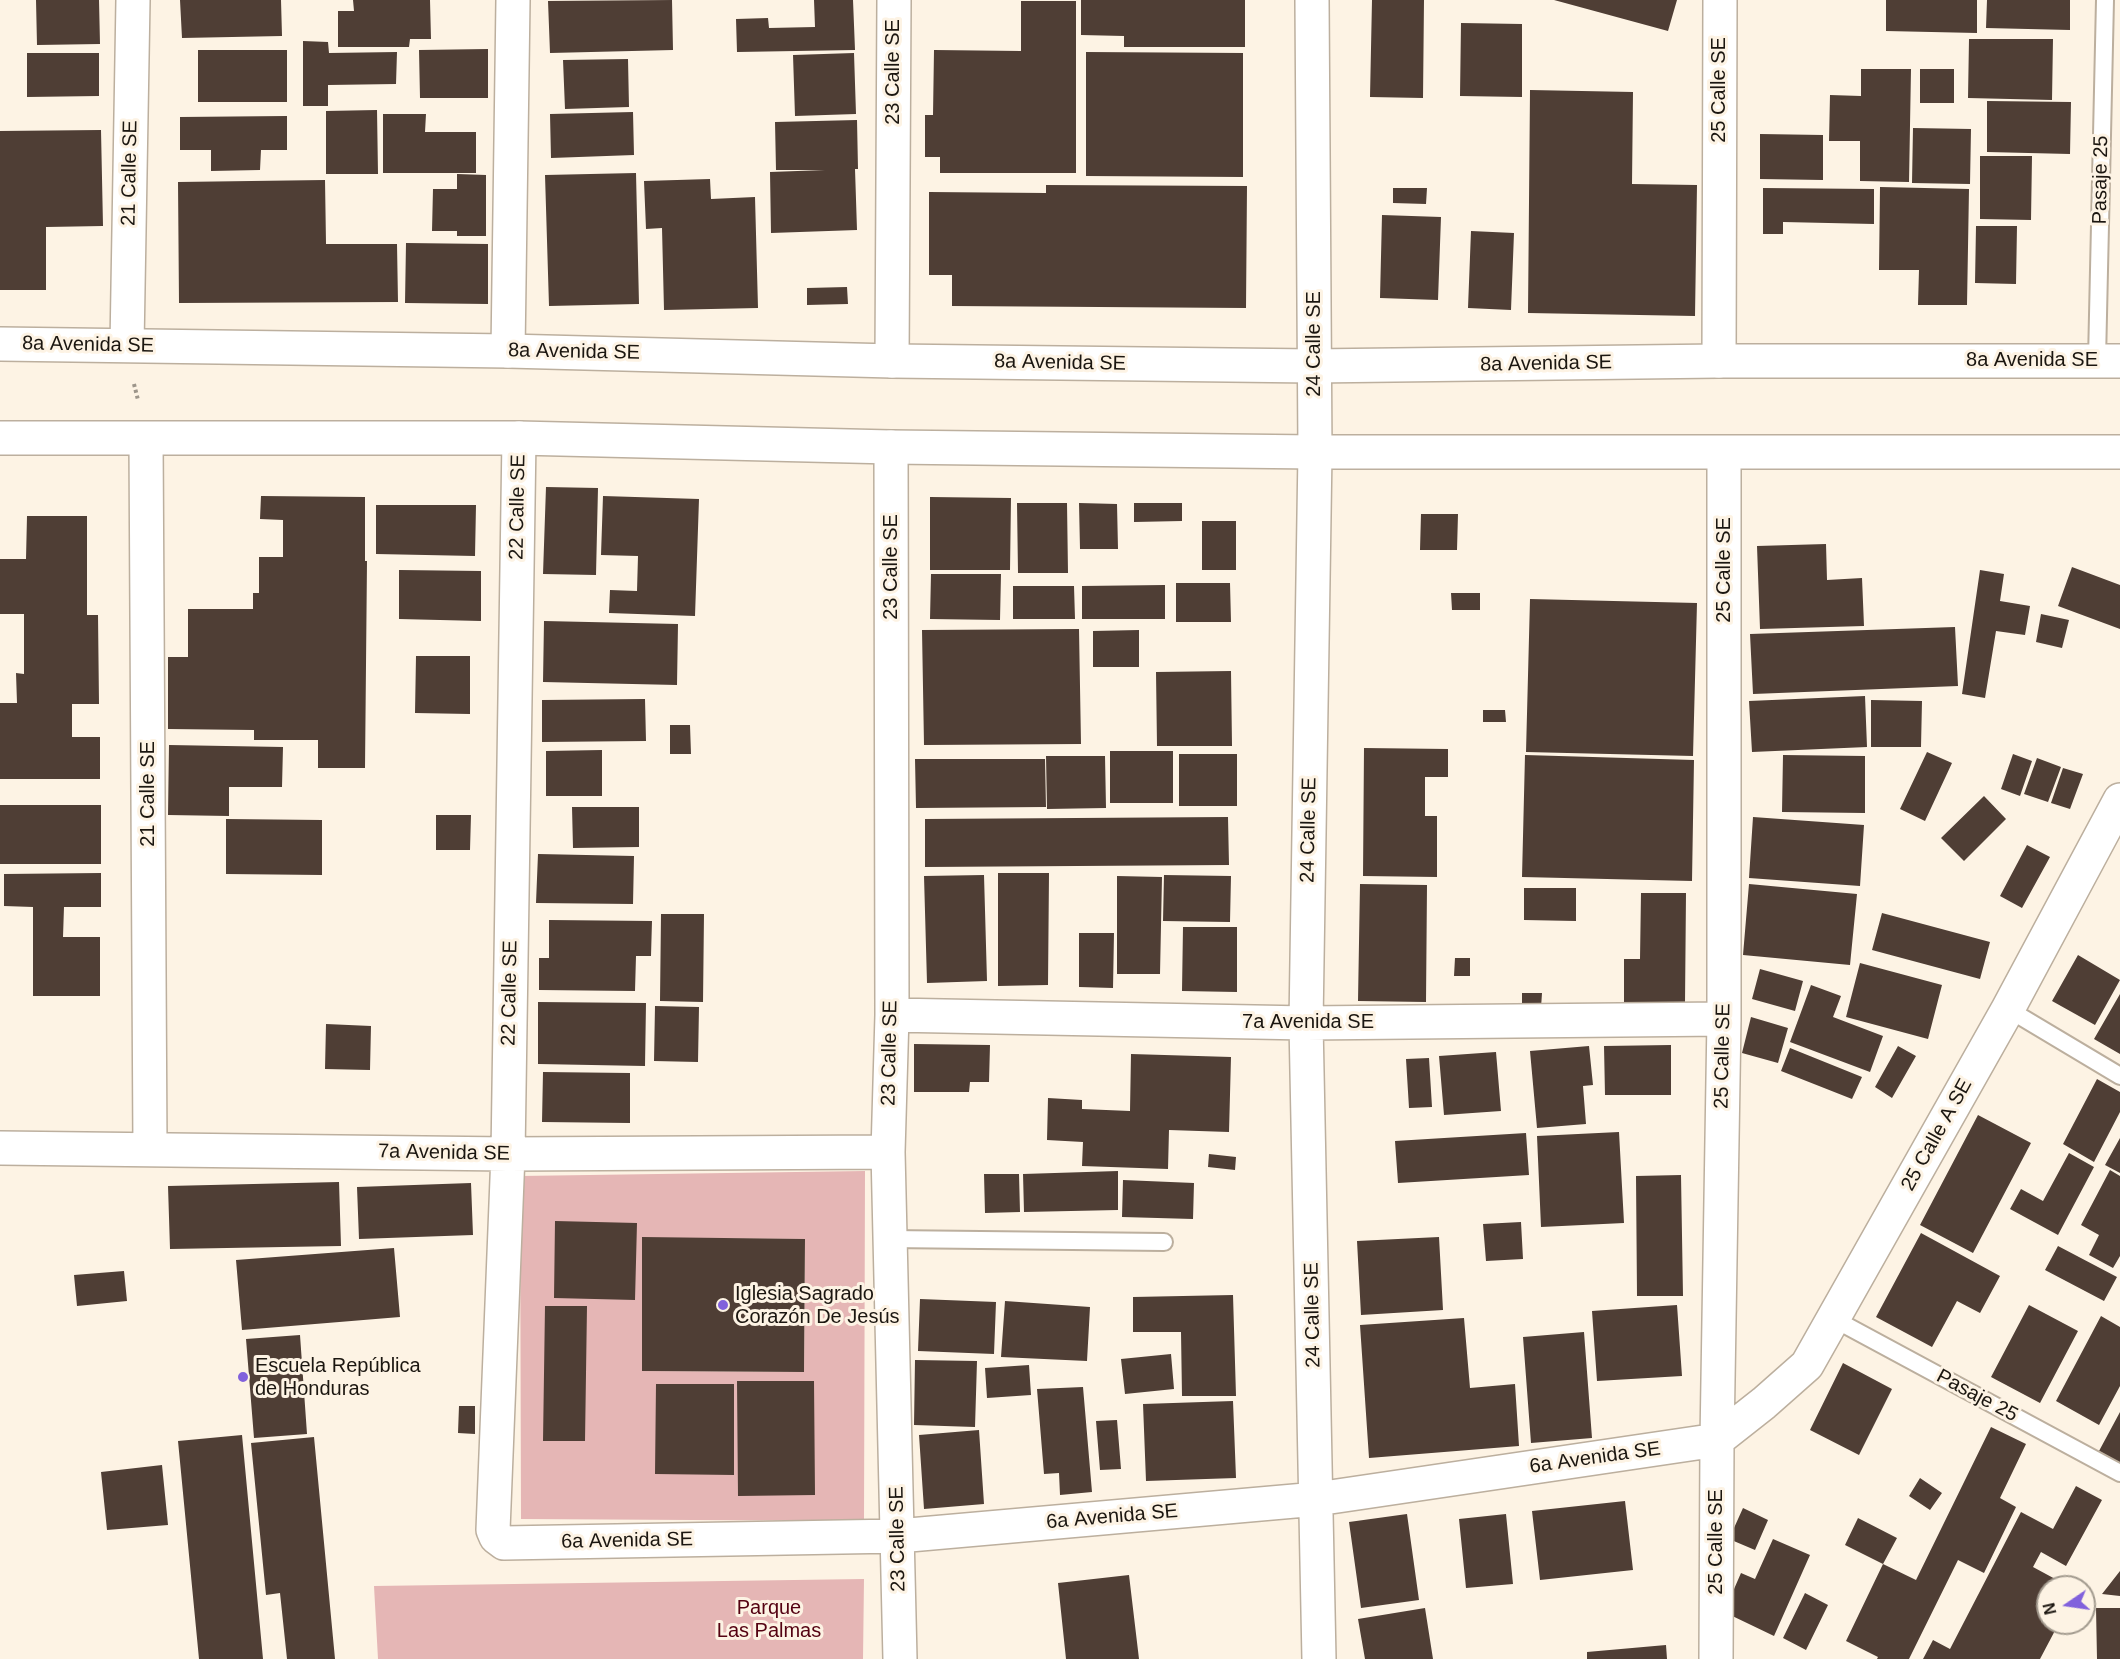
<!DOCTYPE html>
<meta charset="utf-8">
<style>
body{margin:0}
#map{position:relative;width:2120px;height:1659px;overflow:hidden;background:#fdf3e4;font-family:Helvetica,sans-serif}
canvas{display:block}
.north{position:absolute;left:2036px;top:1575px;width:60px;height:60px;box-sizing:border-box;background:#fdf3e4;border:2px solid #a39b8f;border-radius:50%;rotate:257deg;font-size:16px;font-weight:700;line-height:24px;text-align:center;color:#1b1610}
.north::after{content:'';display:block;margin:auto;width:21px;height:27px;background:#8161dc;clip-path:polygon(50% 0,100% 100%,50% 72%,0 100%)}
</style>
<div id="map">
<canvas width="2120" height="1659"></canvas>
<div class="north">N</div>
</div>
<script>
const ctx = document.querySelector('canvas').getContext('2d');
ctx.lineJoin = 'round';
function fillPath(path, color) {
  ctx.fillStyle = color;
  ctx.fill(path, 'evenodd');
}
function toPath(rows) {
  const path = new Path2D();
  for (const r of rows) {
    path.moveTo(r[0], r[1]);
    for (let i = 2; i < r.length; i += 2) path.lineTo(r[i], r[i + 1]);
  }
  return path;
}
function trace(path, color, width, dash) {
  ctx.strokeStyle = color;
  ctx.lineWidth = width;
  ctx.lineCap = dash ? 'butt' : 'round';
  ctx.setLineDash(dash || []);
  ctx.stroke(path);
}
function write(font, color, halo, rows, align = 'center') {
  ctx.font = font + ' Helvetica,sans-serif';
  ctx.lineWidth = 6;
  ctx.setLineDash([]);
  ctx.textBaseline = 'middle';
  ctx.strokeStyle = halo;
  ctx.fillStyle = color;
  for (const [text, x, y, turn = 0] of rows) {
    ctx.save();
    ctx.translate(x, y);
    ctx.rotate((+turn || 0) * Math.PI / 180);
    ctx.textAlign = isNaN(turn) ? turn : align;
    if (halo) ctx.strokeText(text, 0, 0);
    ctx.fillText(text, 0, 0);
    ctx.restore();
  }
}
fillPath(toPath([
 [865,1171,864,1521,521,1519,520,1176],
 [642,1238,805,1239,804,1372,642,1371],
 [864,1579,863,1659,378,1659,374,1586]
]), '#e5b6b5');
fillPath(toPath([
 [36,0,99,0,100,44,37,45],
 [180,0,281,0,282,36,182,38],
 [353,0,430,0,431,39,410,39,409,47,338,47,338,11,354,11],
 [672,0,673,50,550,53,548,1],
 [814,0,853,0,855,50,737,52,736,19,768,18,769,28,815,27],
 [1081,0,1245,0,1245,47,1124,47,1124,36,1081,35],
 [1372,0,1424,0,1423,98,1370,97],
 [1554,0,1677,0,1668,31],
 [1886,0,1977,0,1977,33,1886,31],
 [1987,0,2070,0,2070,30,1986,28],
 [1021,1,1076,1,1076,173,940,173,940,157,925,157,925,115,933,115,934,50,1021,51],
 [1461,23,1522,24,1522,97,1460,96],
 [1969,39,2053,39,2052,100,1968,98],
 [303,41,328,42,329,53,397,52,396,84,328,85,328,106,303,106],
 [488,49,488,98,420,98,419,50],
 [198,50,287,50,287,102,198,102],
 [1086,52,1243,53,1243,177,1086,176],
 [27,53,99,53,99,96,27,97],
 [854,53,856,114,795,116,793,55],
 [628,59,629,107,565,109,563,60],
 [1861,69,1911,69,1909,182,1860,181,1860,141,1829,141,1830,95,1861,96],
 [1920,69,1954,69,1954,103,1920,103],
 [1530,90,1633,92,1632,184,1697,185,1695,316,1528,313],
 [1987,101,2071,102,2070,154,1987,152],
 [377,110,378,174,326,174,326,111],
 [633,112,634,155,551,158,550,114],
 [383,114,426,114,425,132,476,132,476,173,383,173],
 [287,116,287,150,261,150,260,170,211,171,211,150,180,150,180,117],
 [857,120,858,169,855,169,857,230,771,233,770,172,825,170,776,170,775,122],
 [1913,128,1971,129,1970,184,1912,183],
 [101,130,103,226,46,227,46,290,0,290,0,131],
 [1760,134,1823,135,1823,180,1760,179],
 [1980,156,2032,156,2031,220,1980,219],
 [636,173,639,304,549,306,545,175],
 [457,174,486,175,486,236,457,236,457,231,432,231,433,189,457,189],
 [710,179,711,199,755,197,758,308,664,310,662,228,646,229,644,181],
 [325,180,326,244,397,244,398,302,179,303,178,182],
 [1046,185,1247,186,1246,308,952,306,952,275,929,275,929,192,1046,193],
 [1880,187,1969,189,1967,305,1918,305,1919,270,1879,270],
 [1393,188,1427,188,1426,204,1393,203],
 [1763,188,1874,189,1874,224,1783,222,1783,234,1763,234],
 [1382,215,1441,217,1438,300,1380,298],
 [1976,226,2017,226,2016,284,1975,283],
 [1471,231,1514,233,1511,310,1468,308],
 [406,243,488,244,488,304,405,303],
 [847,287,848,304,807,305,807,288],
 [546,487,598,488,596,575,543,574],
 [261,496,365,497,365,561,367,561,365,768,318,768,318,740,254,740,254,730,168,729,168,657,188,657,188,609,253,609,253,593,259,593,259,557,283,557,283,520,260,519],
 [603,496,699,499,695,616,609,613,610,590,637,591,638,556,601,555],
 [930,497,1011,498,1010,570,930,570],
 [1017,503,1067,503,1068,573,1018,573],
 [1079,503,1117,504,1118,549,1080,549],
 [1134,503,1182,503,1182,521,1134,522],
 [376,505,476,505,475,556,376,554],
 [1421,514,1458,514,1457,550,1420,550],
 [27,516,87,516,87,615,98,615,99,704,72,704,72,737,100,737,100,779,0,779,0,703,17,703,16,673,24,674,24,614,0,614,0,559,26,559],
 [1202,521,1236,521,1236,570,1202,570],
 [1826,544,1827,580,1862,578,1864,626,1760,629,1757,546],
 [2072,567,2120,585,2120,629,2058,606],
 [399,570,481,571,481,621,399,619],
 [1980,570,2004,574,2000,601,2030,606,2025,635,1996,631,1985,698,1962,694],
 [931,574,1001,574,1000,620,930,619],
 [1176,583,1230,583,1231,622,1176,622],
 [1165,585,1165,619,1082,619,1082,586],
 [1013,586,1074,586,1075,619,1013,619],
 [1451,593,1480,593,1480,610,1452,610],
 [1530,599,1697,603,1693,756,1526,752],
 [2041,614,2069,620,2062,648,2036,642],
 [544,621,678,624,677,685,543,682],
 [1955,627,1958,686,1753,694,1750,634],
 [1079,629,1081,744,924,745,922,630],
 [1139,630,1139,667,1093,667,1093,631],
 [416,656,470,656,470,714,415,713],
 [1231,671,1232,746,1157,746,1156,672],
 [1865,696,1867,747,1752,752,1749,701],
 [645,699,646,741,542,742,542,700],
 [1871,700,1922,701,1921,747,1871,747],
 [1483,710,1505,710,1506,722,1483,722],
 [670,725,690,725,691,754,670,754],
 [169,745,283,747,282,787,229,787,229,816,168,815],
 [1364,748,1448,749,1448,777,1425,777,1425,816,1437,816,1437,877,1363,876],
 [602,750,602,796,546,796,546,751],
 [1110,751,1173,751,1173,803,1110,803],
 [1927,752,1952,763,1925,821,1900,809],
 [1179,754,1237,754,1237,806,1179,806],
 [2013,754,2032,761,2020,796,2001,789],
 [1525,755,1694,760,1692,881,1522,877],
 [1783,755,1865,756,1865,813,1782,812],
 [1046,756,1105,756,1106,808,1047,809],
 [2037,758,2061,767,2048,802,2024,794],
 [915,759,1045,759,1046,807,916,808],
 [2063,768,2083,774,2070,809,2051,803],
 [1984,796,2006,819,1964,861,1941,838],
 [0,805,101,805,101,864,0,864],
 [572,807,639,807,639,847,573,848],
 [436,815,471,815,470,850,436,850],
 [1228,817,1229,865,925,867,925,819],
 [1753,817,1864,825,1860,886,1749,878],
 [226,819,322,820,322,875,226,874],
 [2027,845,2050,857,2022,908,2000,896],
 [538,854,634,856,633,904,536,903],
 [101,873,101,907,64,907,63,937,100,937,100,996,33,996,33,907,4,906,4,874],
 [998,873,1049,873,1048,985,998,986],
 [984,875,987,981,927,983,924,876],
 [1164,875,1231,876,1230,922,1163,921],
 [1117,876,1162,877,1160,974,1117,974],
 [1360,884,1427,885,1426,1002,1358,1001],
 [1749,884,1857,894,1850,965,1743,955],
 [1524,888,1576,888,1576,921,1524,920],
 [1641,893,1686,893,1685,1003,1624,1002,1624,959,1640,959],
 [1882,913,1990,942,1980,979,1872,950],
 [661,914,704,914,703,1002,660,1001],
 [549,920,652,921,651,956,636,956,635,991,539,990,539,958,549,958],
 [1183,927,1237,927,1237,992,1182,991],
 [1079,933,1114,933,1113,988,1079,987],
 [2078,955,2120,980,2095,1025,2052,1001],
 [1455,958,1470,958,1470,976,1454,976],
 [1860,963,1942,985,1928,1039,1846,1017],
 [1760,969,1803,981,1795,1011,1752,999],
 [1811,985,1841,996,1833,1017,1883,1036,1870,1072,1790,1042],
 [1522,993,1542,993,1541,1008,1522,1007],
 [2120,994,2120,1054,2094,1039],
 [538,1002,646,1003,645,1066,538,1064],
 [655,1006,699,1007,698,1062,654,1061],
 [1751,1017,1788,1028,1778,1063,1742,1053],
 [326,1024,371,1026,370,1070,325,1069],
 [914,1044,990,1045,989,1082,970,1082,969,1092,914,1092],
 [1671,1045,1671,1095,1605,1095,1604,1046],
 [1589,1046,1593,1085,1583,1086,1586,1124,1537,1128,1530,1051],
 [1898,1046,1916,1056,1892,1098,1875,1087],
 [1790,1048,1862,1077,1852,1099,1781,1071],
 [1496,1052,1501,1111,1444,1115,1439,1056],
 [1131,1054,1231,1057,1229,1132,1169,1130,1168,1169,1082,1166,1083,1142,1047,1140,1048,1098,1082,1100,1082,1109,1130,1111],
 [1429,1058,1432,1107,1409,1108,1406,1059],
 [543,1072,630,1073,630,1123,542,1122],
 [2097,1079,2120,1092,2120,1112,2094,1162,2063,1144],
 [1978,1115,2031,1143,1973,1253,1920,1225],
 [1619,1132,1624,1223,1541,1227,1537,1136],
 [1526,1133,1529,1175,1398,1183,1395,1141],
 [2120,1138,2120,1173,2105,1165],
 [2069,1153,2094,1167,2058,1235,2010,1209,2021,1189,2043,1201],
 [1209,1154,1236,1157,1235,1170,1208,1167],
 [2110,1170,2120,1176,2120,1256,2113,1268,2089,1255,2099,1235,2081,1225],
 [1118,1171,1118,1210,1024,1212,1023,1174],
 [984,1174,1019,1174,1020,1212,985,1213],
 [1681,1175,1683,1296,1637,1296,1636,1176],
 [1123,1180,1194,1183,1193,1219,1122,1217],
 [339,1182,341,1246,170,1249,168,1186],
 [471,1183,473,1235,359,1239,357,1187],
 [555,1221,637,1223,635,1300,554,1298],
 [1521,1222,1523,1259,1486,1261,1483,1224],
 [1921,1233,2000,1276,1980,1313,1957,1301,1932,1347,1876,1317],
 [642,1237,805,1239,804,1372,642,1371],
 [1439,1237,1443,1310,1361,1315,1357,1241],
 [2058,1246,2117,1277,2104,1301,2045,1270],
 [394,1248,400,1317,242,1330,236,1260],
 [124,1271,127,1301,77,1306,74,1275],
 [1233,1295,1236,1396,1182,1396,1181,1332,1133,1332,1133,1297],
 [920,1299,996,1302,994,1354,918,1351],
 [1005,1301,1090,1307,1087,1361,1001,1357],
 [1677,1305,1682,1376,1597,1381,1592,1311],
 [2029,1305,2078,1331,2040,1403,1991,1377],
 [545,1306,587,1306,585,1441,543,1441],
 [2101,1316,2120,1327,2120,1386,2099,1425,2056,1401],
 [1464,1318,1470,1388,1515,1384,1519,1446,1369,1458,1360,1325],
 [1584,1332,1592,1438,1531,1443,1523,1337],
 [300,1335,307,1434,254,1438,246,1339],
 [1171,1354,1174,1389,1125,1394,1121,1359],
 [915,1360,977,1361,975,1427,914,1425],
 [1843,1363,1892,1389,1859,1455,1810,1430],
 [1029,1365,1031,1395,987,1398,985,1368],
 [737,1381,814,1381,815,1495,738,1496],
 [656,1384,734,1384,734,1475,655,1474],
 [1083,1387,1092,1492,1060,1495,1059,1473,1044,1474,1037,1389],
 [1233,1401,1236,1478,1146,1481,1143,1404],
 [459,1406,475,1406,475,1434,458,1433],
 [2120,1412,2120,1463,2099,1451],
 [1117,1420,1121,1469,1100,1470,1096,1421],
 [1991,1427,2026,1444,2000,1498,2016,1507,1984,1573,1958,1560,1909,1659,1877,1659,1878,1657,1846,1641,1883,1564,1916,1580],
 [979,1430,984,1504,924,1509,919,1435],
 [242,1435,263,1659,199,1659,178,1441],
 [314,1437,335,1659,287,1659,280,1593,266,1595,251,1443],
 [162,1465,168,1525,107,1530,101,1472],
 [1920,1478,1942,1493,1930,1510,1909,1496],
 [2076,1486,2102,1500,2066,1566,2041,1552,2033,1567,2070,1587,2048,1587,2048,1623,2059,1623,2040,1659,1923,1659,1933,1640,1950,1649,2021,1512,2053,1529],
 [1625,1501,1633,1570,1540,1580,1532,1511],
 [1743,1508,1768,1520,1755,1550,1729,1539],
 [1407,1514,1419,1600,1361,1608,1349,1522],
 [1506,1514,1513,1584,1466,1588,1459,1519],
 [1858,1518,1897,1538,1883,1564,1845,1545],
 [1773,1539,1810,1555,1774,1636,1724,1612,1741,1573,1755,1579],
 [2120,1571,2120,1596,2102,1594],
 [1129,1575,1139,1659,1066,1659,1058,1583],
 [1805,1593,1828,1605,1806,1650,1783,1638],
 [1425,1608,1433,1659,1365,1659,1358,1619],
 [2096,1608,2120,1608,2120,1659,2097,1659],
 [1666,1645,1667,1659,1587,1659,1587,1652]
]), '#4f3e35');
const lane = toPath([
 [2097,360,2105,0],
 [2008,1009,2120,1076],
 [889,1239,1164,1242],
 [1834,1319,2120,1473]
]);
const street = toPath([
 [1312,0,1315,452,1306,1023,1319,1659],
 [127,345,133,0],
 [508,351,513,0],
 [892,361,894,0],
 [1719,361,1720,0],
 [519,438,508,1154,493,1530,496,1537,504,1543,898,1536,1317,1499,1717,1440,1764,1403,1807,1365,2008,1009,2120,800],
 [146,439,150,1149],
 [891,447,892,1015,888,1152,900,1659],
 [892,1015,1306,1023,1724,1019],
 [0,1148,508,1154,888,1152],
 [1716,1659,1717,1440,1724,1019,1724,453]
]);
const secondary = toPath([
 [0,344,508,351,892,361,1313,366,1719,361,2120,361],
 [0,438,519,438,891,447,1315,452,2120,452]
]);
trace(lane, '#bcaf9e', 20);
trace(street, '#bcaf9e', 36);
trace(secondary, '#bcaf9e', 36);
trace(toPath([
 [134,384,138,400]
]), '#9d958a', 4, [3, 3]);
trace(lane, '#fff', 16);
trace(street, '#fff', 33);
trace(secondary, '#fff', 33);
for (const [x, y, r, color] of [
 [723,1305,6,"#8161dc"],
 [243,1377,6,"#8161dc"]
]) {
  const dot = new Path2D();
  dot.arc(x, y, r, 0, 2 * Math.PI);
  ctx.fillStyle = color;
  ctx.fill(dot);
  trace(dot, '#fdf3e4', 2);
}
write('20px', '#1b1610', '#fdf3e4', [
 ["23 Calle SE",893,72,-90],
 ["25 Calle SE",1719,90,-90],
 ["21 Calle SE",130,173,-89],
 ["Pasaje 25",2101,180,-89],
 ["24 Calle SE",1314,344,-90],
 ["8a Avenida SE",88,345,1],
 ["8a Avenida SE",574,352,1],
 ["8a Avenida SE",2032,360],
 ["8a Avenida SE",1060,363,1],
 ["8a Avenida SE",1546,364,-1],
 ["22 Calle SE",518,507,-89],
 ["23 Calle SE",891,567,-90],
 ["25 Calle SE",1724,570,-90],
 ["21 Calle SE",148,794,-90],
 ["24 Calle SE",1309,830,-89],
 ["22 Calle SE",510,993,-89],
 ["7a Avenida SE",1308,1022],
 ["23 Calle SE",890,1053,-89],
 ["25 Calle SE",1723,1056,-89],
 ["25 Calle A SE",1937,1135,-61],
 ["7a Avenida SE",444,1153,1],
 ["24 Calle SE",1313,1315,-91],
 ["Pasaje 25",1977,1396,28],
 ["6a Avenida SE",1595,1458,-8],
 ["6a Avenida SE",1112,1517,-5],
 ["23 Calle SE",898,1539,-91],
 ["6a Avenida SE",627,1541,-1],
 ["25 Calle SE",1716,1542,-90]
]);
write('20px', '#1b1610', '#fdf3e4', [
 ["Iglesia Sagrado",735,1294],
 ["Corazón De Jesús",735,1317],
 ["Escuela República",255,1366],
 ["de Honduras",255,1389]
], 'left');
write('20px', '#540212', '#fdf3e4', [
 ["Parque",769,1608],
 ["Las Palmas",769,1631]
]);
</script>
